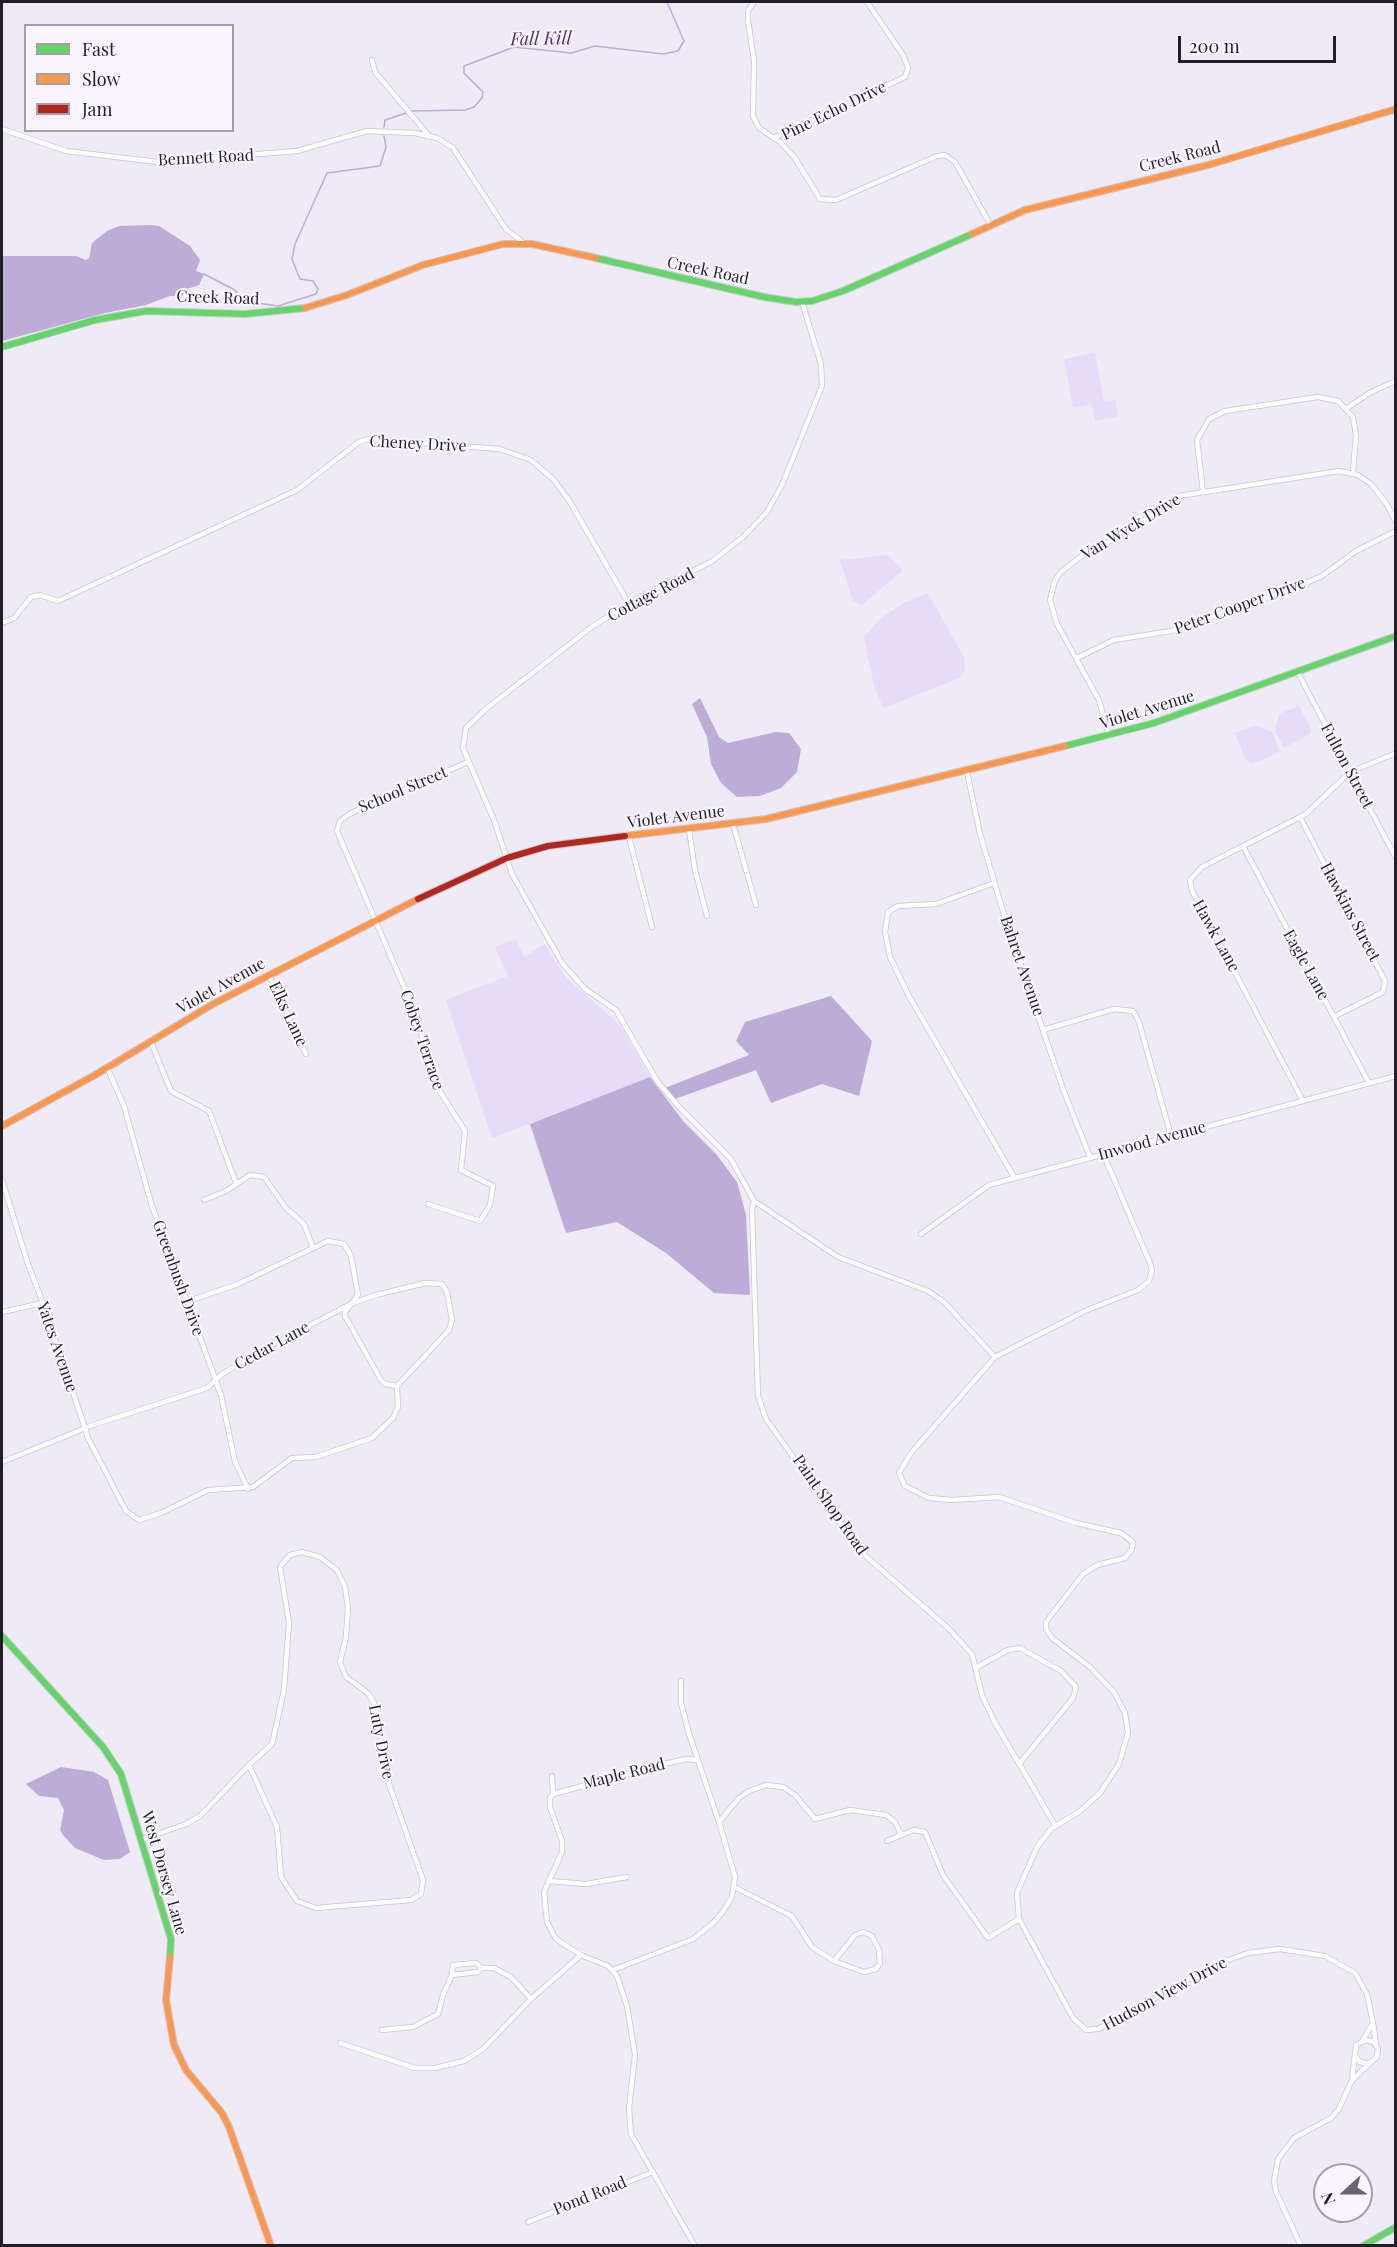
<!DOCTYPE html>
<style>
body{margin:0}
#map{position:relative;width:1397px;height:2247px;overflow:hidden;background:#eeeaf6;font-family:"Playfair Display",serif}
canvas{display:block}
.frame{position:absolute;inset:0;border:3px solid #211e26;pointer-events:none}
.legend{position:absolute;left:24px;top:24px;width:210px;height:108px;box-sizing:border-box;background:#f8f5fe;border:2px solid #a29fa8;margin:0;padding:8px 10px;list-style:none;font-size:18px;color:#211e26}
.legend li{display:flex;align-items:center;gap:12px;height:30px}
.legend b{width:30px;border:2px solid #a29fa8}
.north{position:absolute;left:1313px;top:2163px;width:60px;height:60px;box-sizing:border-box;background:#f8f5fe;border:2px solid #a29fa8;border-radius:50%;rotate:249deg;font-size:16px;font-weight:700;line-height:24px;text-align:center;color:#211e26}
.north::after{content:'';display:block;margin:auto;width:21px;height:27px;background:#69656f;clip-path:polygon(50% 0,100% 100%,50% 72%,0 100%)}
.scale{position:absolute;left:1178px;top:36px;width:158px;height:27px;box-sizing:border-box;border:3px solid #211e26;border-top:0;padding-left:8px;font-size:18px;line-height:21px;white-space:nowrap;color:#211e26;-webkit-text-stroke:4px #f8f5fe;paint-order:stroke}
</style>
<div id="map">
<canvas width="1397" height="2247"></canvas>
<div class="frame"></div>
<ul class="legend">
<li><b style="height:8px;background:#63d668"></b>Fast</li>
<li><b style="height:8px;background:#ff974d"></b>Slow</li>
<li><b style="height:8px;background:#b3261e"></b>Jam</li>
</ul>
<div class="north">N</div>
<div class="scale">200 m</div>
</div>
<script>
const ctx = document.querySelector('canvas').getContext('2d');
ctx.lineJoin = 'round';
function fillPath(path, color) {
  ctx.fillStyle = color;
  ctx.fill(path, 'evenodd');
}
function toPath(rows) {
  const path = new Path2D();
  for (const r of rows) {
    path.moveTo(r[0], r[1]);
    for (let i = 2; i < r.length; i += 2) path.lineTo(r[i], r[i + 1]);
  }
  return path;
}
function trace(path, color, width, dash) {
  ctx.strokeStyle = color;
  ctx.lineWidth = width;
  ctx.lineCap = dash ? 'butt' : 'round';
  ctx.setLineDash(dash || []);
  ctx.stroke(path);
}
function write(font, color, halo, rows, align = 'center') {
  ctx.font = font + ' "Playfair Display",serif';
  ctx.lineWidth = 4.5;
  ctx.setLineDash([]);
  ctx.textBaseline = 'middle';
  ctx.strokeStyle = halo;
  ctx.fillStyle = color;
  for (const [text, x, y, turn = 0] of rows) {
    ctx.save();
    ctx.translate(x, y);
    ctx.rotate((+turn || 0) * Math.PI / 180);
    ctx.textAlign = isNaN(turn) ? turn : align;
    if (halo) ctx.strokeText(text, 0, 0);
    ctx.fillText(text, 0, 0);
    ctx.restore();
  }
}
fillPath(toPath([
 [1095,353,1104,401,1115,400,1118,417,1095,421,1092,404,1073,408,1064,359],
 [888,555,903,570,862,605,853,601,840,560],
 [928,593,965,659,965,670,960,678,883,708,874,685,864,637,879,620,902,604],
 [1299,706,1311,729,1310,734,1284,748,1275,731,1279,714],
 [1255,725,1272,732,1280,752,1252,764,1246,760,1235,733],
 [516,939,524,957,545,944,566,978,620,1025,650,1077,492,1138,446,1000,508,976,495,947]
]), '#e6dbf9');
fillPath(toPath([
 [151,225,159,226,190,246,200,260,196,271,204,274,199,285,187,289,182,296,170,296,146,305,105,313,2,341,2,256,76,256,86,260,89,258,92,243,107,231,119,226],
 [700,698,719,737,728,743,776,732,789,733,801,749,797,772,781,788,760,796,737,797,721,783,711,764,707,737,692,704],
 [831,996,872,1041,859,1096,822,1084,771,1103,756,1070,675,1099,665,1088,749,1055,736,1041,745,1022],
 [650,1077,683,1121,716,1154,737,1182,746,1215,750,1295,714,1293,666,1253,617,1222,566,1233,530,1124],
 [61,1767,94,1772,108,1780,130,1852,120,1859,104,1860,75,1848,63,1835,60,1830,64,1810,58,1798,39,1796,26,1784]
]), '#bdabd8');
trace(toPath([
 [410,111,465,110,474,107,482,98,483,92,464,73,464,66,514,47,571,53,595,46,663,54,678,51,684,41,667,2],
 [384,127,385,120,406,113],
 [204,274,235,290,243,301,278,306,316,294,318,289,313,281,300,279,292,259,295,244,327,173,380,166,386,147,384,136]
]), '#bdabd8', 1.5);
const street = toPath([
 [754,2,748,11,748,20,754,61,753,116,759,128,780,142,795,158,820,199,836,200,937,156,945,155,955,162,990,224],
 [372,60,375,72,430,137],
 [2,129,66,151,158,162,297,151,367,131,415,133,437,138,453,148,506,229,525,244],
 [775,137,905,77,908,68,903,55,867,2],
 [802,302,821,364,822,386,782,485,767,512,743,537,711,562,636,599,593,626,487,708,466,728,463,748,494,820,512,874,562,963,585,989,616,1010,657,1081,679,1107,731,1159,754,1201,838,1257,928,1291,944,1302,995,1357],
 [1347,408,1371,392,1396,381],
 [1203,492,1197,440,1209,419,1225,411,1318,397,1338,401,1353,417,1356,435,1353,473],
 [2,623,14,618,31,597,40,595,58,601,297,490,359,442,368,439,500,449,531,460,554,480,570,502,629,604],
 [1077,658,1114,640,1171,631,1290,590,1322,576,1356,551,1396,531],
 [1298,673,1396,858],
 [1109,736,1099,700,1057,624,1050,600,1055,580,1061,572,1080,557,1128,531,1179,496,1339,471,1358,475,1371,484,1386,503,1396,522],
 [967,772,980,834,1005,918,1063,1089,1090,1157],
 [1300,817,1385,981,1383,992,1335,1016],
 [733,824,756,905],
 [689,830,695,870,707,916],
 [629,837,652,927],
 [1243,846,1369,1083],
 [994,883,936,904,898,906,888,912,885,932,890,957,909,996,1014,1177],
 [269,975,306,1054],
 [1043,1030,1114,1009,1133,1011,1139,1022,1171,1136],
 [151,1042,171,1091,209,1111,236,1183],
 [107,1067,124,1106,151,1203,221,1395,235,1462,248,1489],
 [1303,1101,1192,891,1190,880,1202,867,1306,814,1350,772,1396,753],
 [1103,1153,1150,1263,1152,1271,1149,1281,1138,1290,1085,1311,995,1357,911,1453,899,1473,905,1486,929,1498,952,1500,999,1497,1076,1523,1121,1533,1133,1542,1132,1549,1125,1558,1097,1565,1083,1574,1046,1622,1046,1629,1052,1638,1090,1667,1114,1692,1125,1713,1128,1733,1119,1764,1100,1793,1080,1811,1051,1829,1037,1847,1017,1893,1019,1919,1073,2018,1086,2030,1098,2029,1217,1964,1248,1953,1280,1949,1325,1956,1355,1973,1367,1994,1373,2023],
 [2,1180,28,1264,43,1303,85,1428,88,1438,126,1511,139,1520,161,1513,208,1490,253,1487,292,1458,316,1457,372,1438,393,1418,398,1407,397,1386,449,1330,452,1320,447,1292,442,1284,425,1283,376,1295,353,1303,252,1355,221,1375,207,1388,90,1426,85,1428,71,1434,2,1462],
 [204,1200,226,1191,250,1175,264,1177,286,1208,304,1224,313,1248],
 [754,1201,752,1210,758,1396,766,1419,861,1552,948,1628,972,1654,982,1695,994,1721,1055,1825],
 [428,1204,480,1221,490,1205,493,1186,461,1170,465,1131,432,1079,418,1020,337,831,340,821,351,813,468,762],
 [921,1234,989,1185,1396,1076],
 [186,1302,238,1284,328,1241,344,1244,351,1256,358,1295,345,1312,345,1316,381,1380,385,1384,397,1386],
 [2,1312,43,1303],
 [302,1552,320,1557,337,1570,345,1587,348,1608,346,1637,340,1662,346,1677,368,1693,374,1703,389,1784,423,1880,421,1894,411,1900,316,1908,297,1901,281,1877,277,1827,249,1765,272,1744,284,1690,289,1623,280,1567,290,1555,302,1552],
 [977,1667,1008,1650,1020,1648,1061,1671,1076,1687,1073,1698,1020,1763],
 [681,1681,681,1703,689,1734,719,1822],
 [552,1776,553,1794,550,1798,550,1807,562,1841,562,1852,544,1892,547,1922,556,1939,581,1955,608,1966,617,1976,627,2006,635,2055,629,2108,631,2134,695,2246],
 [553,1794,664,1764,686,1759,696,1760],
 [141,1840,186,1824,200,1816,249,1765],
 [887,1841,914,1830,925,1832,943,1875,988,1938,1019,1919],
 [549,1881,586,1884,627,1877],
 [734,1887,792,1916,812,1947,834,1961],
 [863,1932,872,1936,879,1950,880,1963,876,1969,864,1972,834,1961,855,1935,863,1932],
 [613,1970,693,1939,712,1924,722,1913,732,1897,735,1877,719,1822,739,1798,749,1791,766,1785,783,1787,795,1795,815,1819,850,1810,886,1815,895,1822,901,1834],
 [452,1975,478,1972,482,1968],
 [382,2030,413,2027,438,2014,443,1995,452,1975,453,1965,476,1963,482,1968,494,1968,511,1977,531,1999],
 [1363,2040,1373,2023,1376,2043],
 [340,2043,415,2068,435,2068,464,2061,483,2049,531,1999,581,1955],
 [1355,2056,1360,2062,1369,2064,1377,2057,1378,2049,1374,2042,1366,2040,1356,2045,1352,2080,1369,2064],
 [528,2222,653,2172],
 [1301,2246,1276,2192,1274,2181,1278,2159,1294,2138,1331,2118,1339,2109,1352,2080]
]);
const fast = toPath([
 [596,258,764,297,796,302,812,301,843,291,972,234],
 [2,347,95,320,146,311,245,314,305,308],
 [1065,746,1154,723,1396,636],
 [2,1636,103,1747,121,1774,171,1939,170,1957],
 [1363,2246,1396,2227]
]);
const slow = toPath([
 [972,234,1025,210,1208,165,1396,109],
 [305,308,347,295,423,265,503,244,532,244,596,258],
 [625,836,766,819,1065,746],
 [2,1126,95,1075,213,1004,418,899],
 [170,1957,166,2000,174,2045,186,2070,222,2113,229,2127,271,2246]
]);
const jam = toPath([
 [418,899,507,858,548,846,625,836]
]);
trace(street, '#c9c6cf', 6);
trace(fast, '#c9c6cf', 8);
trace(slow, '#c9c6cf', 8);
trace(jam, '#c9c6cf', 8);
trace(street, '#fcfcfe', 4.5);
trace(fast, '#63d668', 6);
trace(slow, '#ff974d', 6);
trace(jam, '#b3261e', 6);
write('16px', '#211e26', '#f8f5fe', [
 ["Pine Echo Drive",834,111,-26],
 ["Creek Road",1180,157,-14],
 ["Bennett Road",206,158,-3],
 ["Creek Road",708,271,12],
 ["Creek Road",218,298,2],
 ["Cheney Drive",418,444,3],
 ["Van Wyck Drive",1131,527,-31],
 ["Cottage Road",651,595,-28],
 ["Peter Cooper Drive",1240,606,-20],
 ["Violet Avenue",1147,710,-17],
 ["Fulton Street",1347,766,62],
 ["School Street",403,790,-23],
 ["Violet Avenue",676,817,-7],
 ["Hawkins Street",1350,912,62],
 ["Hawk Lane",1216,936,61],
 ["Eagle Lane",1306,965,61],
 ["Bahret Avenue",1022,966,71],
 ["Violet Avenue",221,986,-29],
 ["Elks Lane",288,1014,65],
 ["Cobey Terrace",422,1040,71],
 ["Inwood Avenue",1152,1141,-15],
 ["Greenbush Drive",178,1278,70],
 ["Cedar Lane",272,1346,-29],
 ["Yates Avenue",57,1347,71],
 ["Paint Shop Road",830,1505,55],
 ["Luty Drive",381,1742,79],
 ["Maple Road",624,1774,-14],
 ["West Dorsey Lane",164,1873,74],
 ["Hudson View Drive",1165,1994,-28],
 ["Pond Road",590,2196,-22]
]);
write('italic 18px', '#513077', '#f8f5fe', [
 ["Fall Kill",541,39,-1]
]);
</script>
